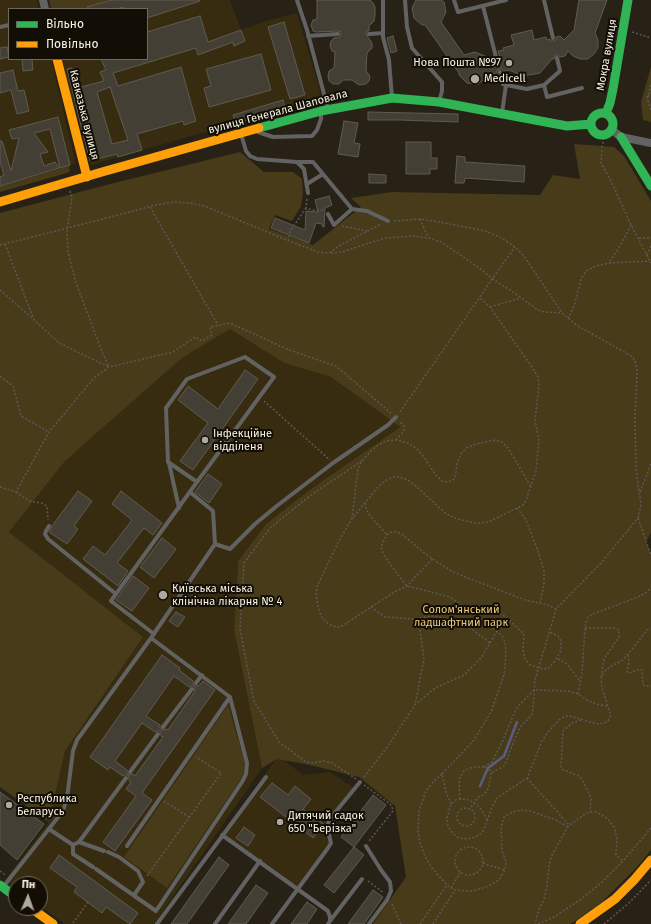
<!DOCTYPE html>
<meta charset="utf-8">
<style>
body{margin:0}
#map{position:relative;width:651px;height:924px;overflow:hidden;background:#272215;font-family:"Fira Sans",sans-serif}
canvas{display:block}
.legend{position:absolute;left:8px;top:8px;width:140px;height:52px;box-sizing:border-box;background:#120e05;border:1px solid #6e695e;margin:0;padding:5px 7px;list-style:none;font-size:12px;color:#f7f2e4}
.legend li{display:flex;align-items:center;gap:8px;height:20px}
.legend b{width:20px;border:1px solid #6e695e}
.north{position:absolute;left:8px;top:876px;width:40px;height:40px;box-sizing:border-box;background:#120e05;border:1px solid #6e695e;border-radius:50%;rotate:2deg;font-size:11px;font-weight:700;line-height:16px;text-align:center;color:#f7f2e4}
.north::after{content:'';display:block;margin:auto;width:14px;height:18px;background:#aea99c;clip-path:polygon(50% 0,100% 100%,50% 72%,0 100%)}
</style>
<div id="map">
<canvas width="651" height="924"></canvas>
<ul class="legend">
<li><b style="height:5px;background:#30b455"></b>Вільно</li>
<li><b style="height:5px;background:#ff9f0a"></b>Повільно</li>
</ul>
<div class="north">Пн</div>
</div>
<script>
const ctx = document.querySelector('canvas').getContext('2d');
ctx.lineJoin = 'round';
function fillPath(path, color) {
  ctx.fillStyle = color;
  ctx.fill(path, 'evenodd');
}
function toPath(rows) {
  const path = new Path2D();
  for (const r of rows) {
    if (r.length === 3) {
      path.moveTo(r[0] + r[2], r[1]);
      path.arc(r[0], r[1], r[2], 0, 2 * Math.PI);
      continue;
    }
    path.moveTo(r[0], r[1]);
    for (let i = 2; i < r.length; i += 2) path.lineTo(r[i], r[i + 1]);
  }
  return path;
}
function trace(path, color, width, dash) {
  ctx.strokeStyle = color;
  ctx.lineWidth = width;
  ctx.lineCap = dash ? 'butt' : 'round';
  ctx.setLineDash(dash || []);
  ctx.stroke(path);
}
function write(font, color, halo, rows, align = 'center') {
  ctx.font = font + ' "Fira Sans",sans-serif';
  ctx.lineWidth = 4;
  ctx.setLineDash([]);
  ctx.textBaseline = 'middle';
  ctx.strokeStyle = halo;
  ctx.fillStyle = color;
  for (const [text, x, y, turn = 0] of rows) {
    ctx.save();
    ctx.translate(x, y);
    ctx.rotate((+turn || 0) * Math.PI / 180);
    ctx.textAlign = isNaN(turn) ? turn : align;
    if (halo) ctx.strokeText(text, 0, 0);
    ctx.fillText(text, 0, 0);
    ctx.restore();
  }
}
fillPath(toPath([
 [0,0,37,0,39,9,9,9,9,59,51,59,76,164,0,185],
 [112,0,230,0,241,30,263,22,297,13,322,98,272,112,272,114,261,117,260,116,91,165,61,59,147,59,147,9,81,9],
 [230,329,284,363,331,377,400,427,308,491,266,524,238,561,234,630,262,768,154,924,65,924,40,906,40,884,16,884,16,888,5,880,49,822,65,751,143,637,9,532,65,461,182,358],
 [278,756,303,775,330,772,355,789,329,820,331,843,298,889,222,835]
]), '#372c0f');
fillPath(toPath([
 [49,0,112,0,81,9,51,9],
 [651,67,651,122,643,120,641,102],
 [574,144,614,147,624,156,651,201,651,533,646,542,651,553,651,850,637,867,602,902,574,922,570,924,373,924,406,877,395,806,359,777,310,765,277,759,262,768,234,630,238,561,266,524,308,491,400,427,331,377,284,363,230,329,182,358,65,461,9,532,143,637,65,751,49,822,0,787,0,213,114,183,240,152,264,172,293,172,302,179,303,193,301,206,292,221,275,215,269,229,313,245,361,207,351,198,392,192,540,195,553,175,580,179],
 [69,166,70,171,67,173,0,192,0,186],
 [228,705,245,763,243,774,239,782,167,888,124,857]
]), '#483b1a');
trace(toPath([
 [480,786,488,768,504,756,517,722]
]), '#5c5c83', 2.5);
const building = toPath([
 [112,0,199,0,200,1,147,18,147,9,123,9,123,7,117,9,87,9,87,7,112,0],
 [317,0,370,0,373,3,375,7,375,15,374,21,369,26,369,31,367,31,366,34,372,43,372,48,367,53,366,71,370,76,369,81,366,84,359,85,352,80,343,80,339,84,333,84,329,81,328,76,329,71,334,68,335,52,332,51,330,46,331,41,334,38,340,37,341,33,341,32,338,31,316,32,313,31,311,25,313,20,317,19,317,0],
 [416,0,441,0,444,2,446,12,441,22,464,55,475,52,485,56,488,63,494,62,495,64,497,64,500,63,501,61,498,51,504,50,503,48,514,45,511,35,532,30,534,40,546,37,547,40,550,39,551,41,553,41,556,40,556,37,560,36,564,40,574,30,579,0,607,0,595,33,598,40,598,48,594,54,588,59,580,59,573,56,568,51,565,56,560,57,558,55,555,55,554,59,552,59,540,73,523,76,509,70,503,71,502,69,500,69,497,70,497,73,488,74,487,77,478,84,467,83,459,75,459,73,425,25,422,25,414,18,412,8,416,0],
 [200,16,208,42,241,30,245,41,234,46,233,42,198,55,196,48,113,73,118,86,181,67,196,121,184,125,183,121,137,134,142,150,118,157,117,154,90,161,67,69,72,68,77,88,104,81,100,72,106,70,101,59,147,59,147,32,200,16],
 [110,87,128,140,112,144,97,92,110,87],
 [284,22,305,95,290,99,268,27,284,22],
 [393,36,397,51,391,53,387,38,393,36],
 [7,47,9,57,0,59,0,48,7,47],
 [261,54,271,90,209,107,204,88,211,86,206,69,261,54],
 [22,59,32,59,33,70,23,71,22,59],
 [13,70,18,91,24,90,29,111,17,114,11,90,0,93,0,73,13,70],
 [283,100,285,108,271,112,272,114,261,117,260,116,236,124,233,115,283,100],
 [368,112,458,114,458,122,400,120,368,120,368,112],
 [58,117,70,165,60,168,50,129,34,133,48,152,40,154,44,166,55,162,59,168,0,186,0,177,4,175,0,162,0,141,2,141,11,171,19,138,12,139,9,130,58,117],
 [344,121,358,123,354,143,360,144,358,157,338,154,344,121],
 [406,142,431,142,431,158,437,158,437,169,430,169,430,174,406,174,406,142],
 [457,156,465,157,465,162,525,166,524,182,465,178,464,183,455,183,457,156],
 [369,174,386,175,386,183,369,183,369,174],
 [329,196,332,205,325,208,324,227,323,227,322,224,316,223,309,243,271,228,275,218,305,230,306,211,318,212,315,200,329,196],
 [245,370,258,379,193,470,180,461,208,423,178,400,188,386,218,409,245,370],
 [208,474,222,484,209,503,195,492,208,474],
 [78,491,92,501,74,526,78,529,67,544,49,532,52,526,78,491],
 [121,491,162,523,153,535,144,528,117,563,128,571,118,586,83,559,93,546,105,555,132,520,112,504,121,491],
 [162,538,176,549,154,578,140,567,162,538],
 [133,576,149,588,132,611,116,600,133,576],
 [176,612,185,617,178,627,169,621,176,612],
 [162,655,180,668,179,670,193,681,193,683,194,686,197,686,200,685,203,681,215,690,142,793,152,800,115,851,103,842,136,796,126,789,131,782,129,780,129,778,128,775,125,775,123,776,110,767,108,770,90,757,162,655],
 [174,676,189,687,191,686,194,686,195,688,195,691,168,730,166,729,162,730,160,728,160,725,146,716,174,676],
 [142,723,155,732,157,731,160,731,161,733,161,736,163,737,135,776,133,774,129,775,127,773,127,770,115,761,142,723],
 [272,783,288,795,295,786,311,799,303,809,324,824,313,838,260,797,272,783],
 [0,792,44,824,17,860,0,845,0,792],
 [373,795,386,805,354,847,341,837,373,795],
 [244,827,255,835,248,846,236,838,244,827],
 [354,847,364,855,334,893,324,885,354,847],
 [59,855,138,913,130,924,106,907,102,913,74,892,77,887,50,868,59,855],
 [219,857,229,865,187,924,171,924,219,857],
 [256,885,268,893,246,924,228,924,256,885],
 [373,890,383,897,364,924,348,924,373,890],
 [307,902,317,909,307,924,291,924,307,902]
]);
fillPath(building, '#443f35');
trace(building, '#5f5b50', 1);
trace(toPath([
 [632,32,651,38],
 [651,85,647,98,651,110],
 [648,97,651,93],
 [604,138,602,147,601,163,612,183,631,225,651,263],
 [70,191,72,197,67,232,68,252,76,283,103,354,109,367],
 [307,199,306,208,313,210,324,210],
 [150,207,218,325],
 [420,219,428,237],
 [394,221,420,219,440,222,485,231,500,237,515,247,524,256,562,313,578,326,633,357,636,364,637,372,635,418,636,471,641,504,638,518,601,563,556,609,535,680,533,708,532,715,521,726,513,743,507,760,504,766,491,773],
 [631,225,620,246,609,263,650,261],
 [342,226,367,231],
 [639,238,651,238],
 [288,241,291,230,306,208],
 [5,244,34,320,59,343,109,367],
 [0,245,68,228,156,205,173,202,191,203,207,207,294,243,318,252,329,253,339,246,381,224],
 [331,253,342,252,385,238,412,236,429,238,441,242,478,267,493,279,513,292,538,310,544,312,562,313],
 [647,255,651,246],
 [0,290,33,319],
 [490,307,521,298],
 [568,319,574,306,581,279,586,271,596,266,609,263],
 [0,376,13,386,21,416,49,432],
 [264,401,330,460],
 [400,412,502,265,515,247],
 [396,440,404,431,404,426,399,421],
 [0,487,16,492,49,432,94,378,109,367,173,352,195,337,202,341,212,335,210,327,230,323,289,350,336,366,392,414],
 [16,492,29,501,42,503,47,506,48,520],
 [640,492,648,472,651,462],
 [365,503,366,509,369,514,376,523,384,531,387,535],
 [517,508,526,520,539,554,544,571,544,585,540,603],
 [638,518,651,555],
 [352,519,358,469,362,461,369,453,377,446,386,441,396,440,408,443,417,449,424,457,435,474,442,481,449,482,454,479,456,472,457,463,461,454,466,448,476,444,495,440,502,442,508,448,531,487],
 [432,559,407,586,396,591,371,607,347,623,340,627,332,626,326,622,321,616,317,602,316,593,317,587,321,578,338,543,351,520,378,487,385,481,393,477,399,477,408,480,416,486,444,512,454,518,470,522,479,523,488,522,517,508,523,505,526,500,536,471,539,440,535,420,539,386,538,377,532,367,490,307,479,297],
 [371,607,385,617,414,619,433,616,461,621,490,643],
 [468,608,496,613,503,615,508,619,524,634,523,650,525,659,530,665,542,669,547,669,550,667,557,658,561,650,561,641,558,636,550,632],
 [414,619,420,631,424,659,415,705],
 [585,628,614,628,619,630,619,637,604,659,601,677],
 [628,655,629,662,627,672,629,673,640,669,642,670,643,684,645,686,651,686],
 [558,659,567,664,580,681],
 [578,694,582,673,585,628,586,622,588,617,593,614,638,597,647,592,651,587],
 [581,720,572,723,563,731,561,766,562,769,564,770,579,776,584,783,591,798,590,812],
 [484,767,492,762,503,740,516,709,521,703,534,690,568,691,578,694,587,700,596,704,607,706],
 [442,774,434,781,426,791,419,811,418,831,420,843,425,856,432,868,447,885,455,890,472,891,486,887,499,880,505,870,506,861,502,851,501,827,504,817,512,812,521,810,530,811,556,820,565,825,567,827,566,830,552,855,549,866,547,886,544,899,538,912,535,924],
 [364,777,388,746,415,705,435,688,464,675,481,658,497,631],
 [527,778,570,826],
 [356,779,332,763,324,761,312,763,306,762,279,742,254,701,240,629,244,563,270,528,311,495,362,461],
 [364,785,390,804,392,807,393,811,369,841],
 [460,799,459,781,460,777,464,771,473,767,484,767,488,768,490,771,491,773,489,786,487,791,483,795,478,797,470,809],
 [164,801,189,817],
 [451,804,446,792,442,774,474,740,491,712,504,675,506,654,505,643,503,637,497,631,450,597,407,586,395,571,384,555,381,547,384,540,387,535,392,532,397,532,403,535,423,552,437,562,455,573,525,600,548,605,556,609],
 [466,817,9],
 [487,820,482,810,477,805,469,800,463,799,456,800,451,804,447,818,448,826,453,834,459,838,468,839,475,837,482,833,485,827,492,807,497,798,527,778,542,741,549,731,560,719,566,716,570,716,597,724,604,723,608,721,610,717,610,713,602,688,601,679,605,671,610,667,623,660,634,647,647,630,651,629],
 [567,827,585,814,590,812,595,812,600,814,608,819,614,827,617,838,616,855,623,861],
 [469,861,14],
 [483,863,488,865,505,870],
 [0,871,5,875],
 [147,876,221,773,196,757],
 [368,881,384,893],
 [451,888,460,873],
 [392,904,401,924],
 [73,923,88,902],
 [420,924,447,885],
 [433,924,455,890],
 [538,924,554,917,580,900,601,883,623,861,651,828],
 [604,924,629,903,651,880]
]), '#5c5956', 1.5, [2, 2]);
trace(toPath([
 [297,0,307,30,328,109],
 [383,0,383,37,389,60,392,98],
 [405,0,407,27,412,48,442,82,442,91,439,102],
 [454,0,458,12,506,0],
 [544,0,553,38],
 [483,6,497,61],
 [0,27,9,25],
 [369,34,383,33],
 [308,36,338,34],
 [500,72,503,84,506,85],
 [544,85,547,97,582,88],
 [502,113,506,85,527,89,544,85,560,71,557,58],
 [258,132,273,137,312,136,317,130,321,119,321,112],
 [241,134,246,151,250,156,257,159,297,162,304,169,308,193],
 [297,162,313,162,352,209,334,225,328,214],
 [307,184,323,174],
 [352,209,367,211,388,221],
 [169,463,179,508],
 [49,526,46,531,45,534,48,539,116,594,111,601,154,634],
 [215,544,230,549,255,524,278,505,333,463,388,425,396,417],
 [116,594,197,482,168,462,166,408,187,379,245,357,274,377,197,482],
 [196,683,202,675],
 [163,727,192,689],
 [130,772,158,734],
 [49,829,73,845],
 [222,835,328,911,330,917,330,921,328,924],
 [79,842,104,851],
 [73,845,79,842,126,778],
 [73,845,73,854,93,867],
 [127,846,230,697],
 [366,846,381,870,390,882,391,891,387,900,369,924],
 [108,852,119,857,138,871,143,882,134,895],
 [96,869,156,911,242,782,246,774,247,763,230,697,151,638],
 [3,887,63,811,67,798,73,751,77,740,151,638,215,544,213,511,190,492],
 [330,921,362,879],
 [157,924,266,777],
 [215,924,260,861],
 [272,924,328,848,331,843,328,831,328,825,329,820,360,782]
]), '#626263', 4);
trace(toPath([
 [43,0,45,9],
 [612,130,621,137,651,143]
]), '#626263', 8);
trace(toPath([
 [602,124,11],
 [606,113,610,103,613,89,628,0],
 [259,128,321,111,392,98,439,102,567,126,591,124],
 [621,137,651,186],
 [0,885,16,897]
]), '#30b455', 9);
trace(toPath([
 [57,59,87,177],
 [0,202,102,172,259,128],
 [31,908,53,924],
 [580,924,615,899,634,880,651,860]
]), '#ff9f0a', 9);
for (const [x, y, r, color] of [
 [509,63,4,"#aea99c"],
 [475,79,5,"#aea99c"],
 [205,440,4,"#aea99c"],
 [163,595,5,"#aea99c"],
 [9,805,4,"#aea99c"],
 [280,822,4,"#aea99c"]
]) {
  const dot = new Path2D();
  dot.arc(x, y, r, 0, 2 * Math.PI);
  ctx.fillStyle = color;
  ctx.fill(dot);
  trace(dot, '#120e05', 1.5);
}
write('11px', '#f7f2e4', '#120e05', [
 ["Мокра вулиця",607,55,-80],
 ["вулиця Генерала Шаповала",278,112,-15],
 ["Кавказька вулиця",84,115,76]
]);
write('11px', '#f7f2e4', '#120e05', [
 ["Нова Пошта №97",501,63,"right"],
 ["Medicell",484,79],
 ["Інфекційне",213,434],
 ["відділеня",213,447],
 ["Київська міська",172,589],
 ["клінічна лікарня № 4",172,602],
 ["Республика",17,799],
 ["Беларусь",17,812],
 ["Дитячий садок",288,816],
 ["650 \"Берізка\"",288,829]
], 'left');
write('11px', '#e6c87e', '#120e05', [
 ["Солом'янський",461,610],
 ["ладшафтний парк",461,623]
]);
</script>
